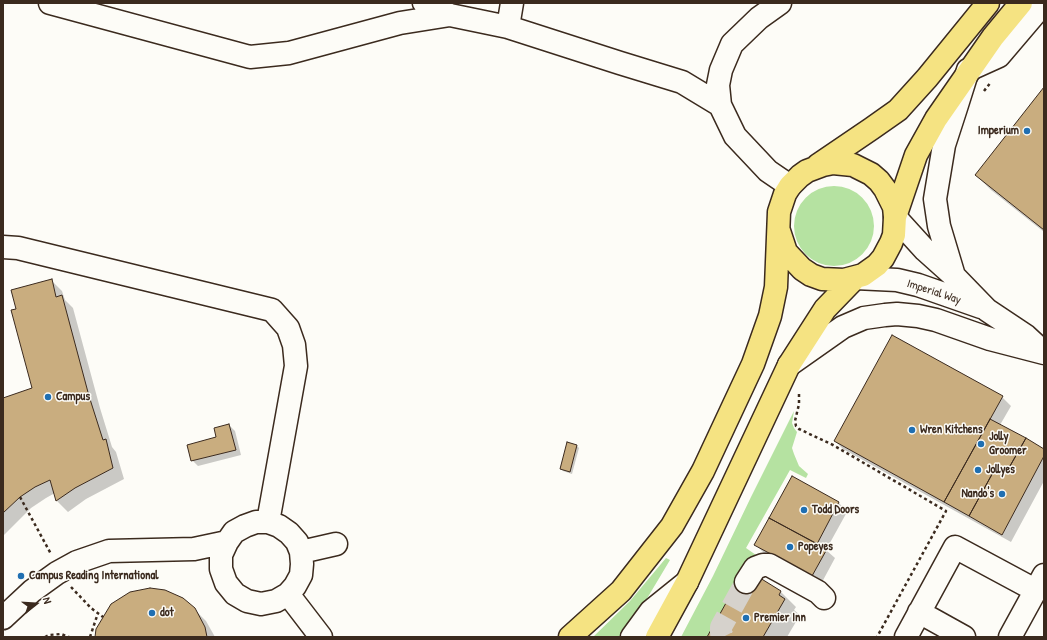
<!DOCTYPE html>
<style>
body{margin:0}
#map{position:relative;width:1047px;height:640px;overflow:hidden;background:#fdfcf7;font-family:"Patrick Hand",sans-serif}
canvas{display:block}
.frame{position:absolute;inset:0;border:4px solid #3b2a1e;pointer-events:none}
.north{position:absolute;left:16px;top:584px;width:40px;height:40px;-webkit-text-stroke:3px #fdfcf7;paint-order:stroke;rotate:73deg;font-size:11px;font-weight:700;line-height:16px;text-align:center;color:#3b2a1e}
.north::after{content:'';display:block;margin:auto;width:14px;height:18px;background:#3b2a1e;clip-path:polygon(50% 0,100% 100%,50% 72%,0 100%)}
</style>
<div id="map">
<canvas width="1047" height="640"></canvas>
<div class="frame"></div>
<div class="north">N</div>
</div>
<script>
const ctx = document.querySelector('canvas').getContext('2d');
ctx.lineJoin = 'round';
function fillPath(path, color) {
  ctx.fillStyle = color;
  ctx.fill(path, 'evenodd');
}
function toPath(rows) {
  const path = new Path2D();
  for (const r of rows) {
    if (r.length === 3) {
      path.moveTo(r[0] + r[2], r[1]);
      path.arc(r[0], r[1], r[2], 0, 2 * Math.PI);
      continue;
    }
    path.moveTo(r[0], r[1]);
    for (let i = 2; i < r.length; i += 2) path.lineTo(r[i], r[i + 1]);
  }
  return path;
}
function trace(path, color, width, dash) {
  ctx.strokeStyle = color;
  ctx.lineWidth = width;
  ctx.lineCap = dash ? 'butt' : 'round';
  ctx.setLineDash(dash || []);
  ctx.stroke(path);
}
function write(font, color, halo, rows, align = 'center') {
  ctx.font = font + ' "Patrick Hand",sans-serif';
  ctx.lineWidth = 3;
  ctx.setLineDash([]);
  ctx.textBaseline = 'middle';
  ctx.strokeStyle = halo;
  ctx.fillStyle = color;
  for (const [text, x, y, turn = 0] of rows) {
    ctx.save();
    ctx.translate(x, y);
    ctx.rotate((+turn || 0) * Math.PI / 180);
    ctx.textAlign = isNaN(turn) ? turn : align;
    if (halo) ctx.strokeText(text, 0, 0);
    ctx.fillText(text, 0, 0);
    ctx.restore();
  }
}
fillPath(toPath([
 [834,226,40],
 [794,411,792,423,794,428,797,432,792,448,794,454,799,466,808,474,806,478,790,470,746,548,756,555,742,580,740,579,707,637,681,637,713,576,751,497],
 [666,558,670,560,624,637,593,637,630,601]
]), '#b5e2a1');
fillPath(toPath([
 [1044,89,1044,232,991,190,976,175],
 [51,280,62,291,65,300,73,308,100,408,112,447,116,452,124,479,86,499,68,512,57,501,55,493,46,498,31,508,3,536,3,399,33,388,17,309],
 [1002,397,1011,406,1000,425,1044,450,1044,481,1011,542,843,449,835,441],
 [229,425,235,431,241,455,198,466,192,460,218,438],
 [577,446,579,448,572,474,563,471,561,469],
 [792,478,839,503,847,512,826,550,835,558,821,584,764,553,755,544],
 [760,580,781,592,796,607,794,610,800,615,787,637,708,637],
 [194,609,206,621,215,637,96,637]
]), '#0003');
const building = toPath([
 [1044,87,1044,230,975,175,1044,87],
 [52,279,56,297,62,295,89,396,103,440,106,439,113,468,75,488,56,501,50,480,35,487,20,497,3,513,3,398,32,388,11,310,16,309,11,290,52,279],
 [892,335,1003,396,944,502,834,441,892,335],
 [990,419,1026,438,1006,473,996,467,969,516,944,502,990,419],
 [229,424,236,450,191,461,187,445,216,437,214,428,229,424],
 [1026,438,1044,449,1044,456,1002,535,969,516,996,467,1006,473,1026,438],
 [567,442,577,445,570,472,560,469,567,442],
 [792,476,839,502,817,544,769,518,792,476],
 [769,518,827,549,812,576,754,545,769,518],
 [740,578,760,578,781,591,779,595,785,599,763,637,707,637,740,578],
 [150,588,165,590,183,598,195,608,205,627,207,637,95,637,96,629,111,604,130,592,150,588]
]);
fillPath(building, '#c9ad7f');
trace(building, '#3b2a1e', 1);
trace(toPath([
 [723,637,721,633,721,627,746,582]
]), '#d6d2cc', 22, [22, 11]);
const minor = toPath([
 [50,3,250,57,289,53,400,23,450,15],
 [424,3,450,15,508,27,620,63,682,82,720,105],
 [780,3,759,18,732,44,721,70,718,85,720,105,735,136,768,171,790,186],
 [508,27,512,3],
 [895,217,925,250,954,276,987,310,1026,336,1039,348],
 [3,247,18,248,272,310,288,328,294,345,296,366,268,522],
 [954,276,939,226,935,199,944,145,956,108,968,70,999,56,1044,3],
 [855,278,897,280,918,285,981,307],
 [789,365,843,327,864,318,885,315,897,314,918,316,936,320,990,339,1044,353],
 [301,552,336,544],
 [746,582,755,568,763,565,769,565,818,592,824,598],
 [288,594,321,637],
 [919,612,964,637],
 [3,618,32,591,57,573,77,562,109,551,194,549,227,542,234,532,245,526,256,522,268,522,279,526,289,533,297,542,301,552,302,564,301,575,295,586,288,594,276,601,261,604,247,601,235,594,226,583,221,569,221,555,227,542],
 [632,637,651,611,687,582],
 [906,637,955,547,1035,590],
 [1010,637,1044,575]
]);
const highway = toPath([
 [818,165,871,129,898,110,927,78,988,3],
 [895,217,916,155,936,119,993,37,1021,3],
 [570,637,621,591,672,526,703,471,753,364,770,316,776,287,779,212,785,194,790,186,800,176,807,171,823,165,833,163,853,165,871,174,879,181,885,189,894,207,895,217,894,235,891,243,883,258,877,265,863,275,844,280,822,279,811,275,802,269,786,252,779,231],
 [657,637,687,582,789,365,825,309,855,278]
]);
trace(minor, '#3b2a1e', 25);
trace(highway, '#3b2a1e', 25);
trace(toPath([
 [984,91,991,82],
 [799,394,799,404,795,421,796,426,799,429,833,445,946,511,877,637],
 [20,497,51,554],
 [71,587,91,608,103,617],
 [45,637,49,635,61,634,69,637],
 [90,637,98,613]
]), '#3b2a1e', 2.5, [3, 3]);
trace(minor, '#fdfcf7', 22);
trace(highway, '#f5e382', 22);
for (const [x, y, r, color] of [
 [1027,131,4,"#1f6fb2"],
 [48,397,4,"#1f6fb2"],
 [912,430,4,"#1f6fb2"],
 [981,444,4,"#1f6fb2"],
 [978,470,4,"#1f6fb2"],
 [1002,494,4,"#1f6fb2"],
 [804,510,4,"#1f6fb2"],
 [790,547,4,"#1f6fb2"],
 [21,576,4,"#1f6fb2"],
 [152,613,4,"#1f6fb2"],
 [746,618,4,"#1f6fb2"]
]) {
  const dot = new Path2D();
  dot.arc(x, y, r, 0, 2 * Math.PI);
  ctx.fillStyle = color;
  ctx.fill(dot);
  trace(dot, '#fdfcf7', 1.5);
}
write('bold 12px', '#3b2a1e', '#fdfcf7', [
 ["Imperium",1019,131,"right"],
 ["Campus",56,397],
 ["Wren Kitchens",920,430],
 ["Jolly",989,437],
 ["Groomer",989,451],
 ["Jollyes",986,470],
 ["Nando's",994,494,"right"],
 ["Todd Doors",812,510],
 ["Popeyes",798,547],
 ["Campus Reading International",29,576],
 ["dot",160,613],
 ["Premier Inn",754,618]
], 'left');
write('12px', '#3b2a1e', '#fdfcf7', [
 ["Imperial Way",934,292,18]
]);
</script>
